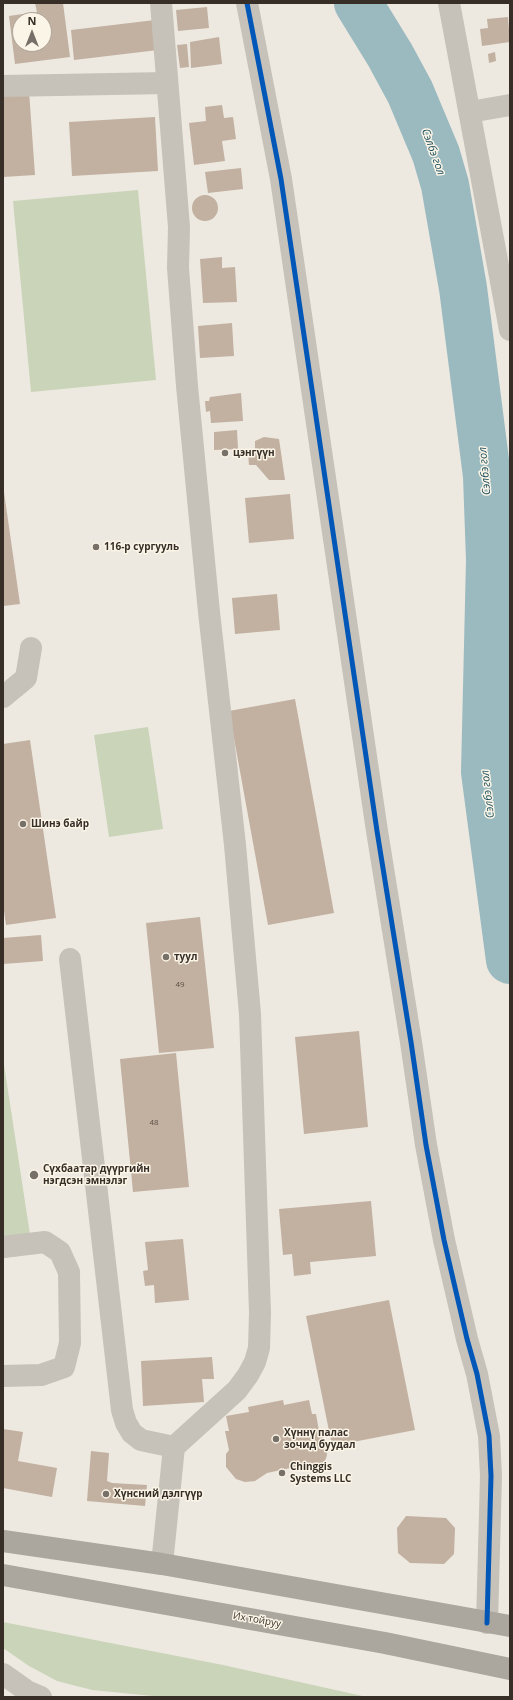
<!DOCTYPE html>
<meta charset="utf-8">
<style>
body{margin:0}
#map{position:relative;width:513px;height:1700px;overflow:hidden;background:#ede9e0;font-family:"Open Sans",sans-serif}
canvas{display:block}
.frame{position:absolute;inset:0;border:4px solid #372f27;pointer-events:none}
.north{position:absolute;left:12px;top:12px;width:40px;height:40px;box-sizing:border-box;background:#fbf5e7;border:1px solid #ada69a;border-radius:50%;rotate:0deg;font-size:11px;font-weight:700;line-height:16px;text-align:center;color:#372f27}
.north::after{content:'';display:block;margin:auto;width:14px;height:18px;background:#777068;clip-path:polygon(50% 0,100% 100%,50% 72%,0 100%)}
</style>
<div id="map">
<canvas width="513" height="1700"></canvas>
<div class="frame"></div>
<div class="north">N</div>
</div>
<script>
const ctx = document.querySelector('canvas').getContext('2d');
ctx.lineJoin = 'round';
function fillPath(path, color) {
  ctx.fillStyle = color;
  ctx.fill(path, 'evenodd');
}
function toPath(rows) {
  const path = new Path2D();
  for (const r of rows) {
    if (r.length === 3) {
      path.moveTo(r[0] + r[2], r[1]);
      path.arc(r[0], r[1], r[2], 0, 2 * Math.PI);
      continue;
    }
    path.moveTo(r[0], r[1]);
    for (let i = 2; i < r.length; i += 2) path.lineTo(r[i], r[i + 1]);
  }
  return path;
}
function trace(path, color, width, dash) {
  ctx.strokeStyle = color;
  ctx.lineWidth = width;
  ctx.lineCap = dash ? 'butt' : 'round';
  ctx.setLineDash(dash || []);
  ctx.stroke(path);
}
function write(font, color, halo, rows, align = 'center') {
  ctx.font = font + ' "Open Sans",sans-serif';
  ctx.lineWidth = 3;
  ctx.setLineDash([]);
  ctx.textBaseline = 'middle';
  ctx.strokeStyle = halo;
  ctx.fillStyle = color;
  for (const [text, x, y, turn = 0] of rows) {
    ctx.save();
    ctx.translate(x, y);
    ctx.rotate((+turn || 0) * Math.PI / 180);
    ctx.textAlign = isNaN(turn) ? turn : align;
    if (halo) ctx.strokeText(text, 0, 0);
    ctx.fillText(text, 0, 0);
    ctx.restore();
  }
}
fillPath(toPath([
 [138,190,156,380,31,392,13,201],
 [148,727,163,829,109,837,94,735],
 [3,1058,33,1254,3,1258],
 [3,1622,223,1665,367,1697,163,1697,92,1690,57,1681,29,1666,3,1648]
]), '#cad4b9');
trace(toPath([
 [358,3,390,55,410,92,436,154,445,185,463,288,487,476,490,560,485,772,510,960]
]), '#9abac0', 48);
fillPath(toPath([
 [35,3,63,3,70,57,15,64,9,16,37,12],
 [20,20,44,20,44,44,20,44],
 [207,7,209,28,178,31,176,10],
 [508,17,510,42,482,46,480,29,488,28,487,19],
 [155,20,158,50,74,60,71,30],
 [219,37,222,64,191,68,190,42],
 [187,44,189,67,180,68,177,45],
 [495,52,496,61,489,63,488,54],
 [29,91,35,175,3,177,3,93],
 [222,105,224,118,233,117,236,139,222,141,225,161,194,165,189,123,206,121,205,107],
 [155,117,158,171,72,176,69,122],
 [241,168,243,189,208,193,205,172],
 [205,208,13],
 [222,257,222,268,235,267,237,302,203,303,200,259],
 [232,323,234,356,200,358,198,326],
 [241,393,243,421,211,423,210,411,206,412,205,401,209,401,210,397],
 [237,430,238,449,214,450,214,432],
 [264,437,279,439,285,480,269,480,256,465,249,465,248,453,255,451,255,441],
 [4,492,20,604,3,606,3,493],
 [290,494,294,539,249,543,245,498],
 [277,594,280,630,235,634,232,598],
 [295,699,334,913,268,925,229,711],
 [30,740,56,918,6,925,3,904,3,744],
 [200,917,214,1048,159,1053,146,923],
 [41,935,43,961,3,964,3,938],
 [359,1031,368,1127,304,1134,295,1037],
 [176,1053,189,1187,133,1192,120,1059],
 [371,1201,376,1256,310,1262,311,1274,294,1276,292,1254,283,1255,279,1209],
 [183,1239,189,1300,155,1303,154,1285,145,1286,143,1271,148,1270,145,1242],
 [389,1300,415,1430,332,1446,306,1316],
 [212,1357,214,1379,202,1379,204,1402,143,1406,141,1361],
 [283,1400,284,1405,309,1400,312,1414,316,1414,319,1431,326,1442,327,1455,325,1461,321,1465,309,1471,295,1467,267,1473,255,1481,245,1482,236,1479,226,1467,226,1454,229,1450,225,1431,229,1431,226,1416,249,1412,248,1407],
 [3,1429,23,1432,18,1461,57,1468,52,1497,3,1488],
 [91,1451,109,1453,107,1481,112,1483,147,1485,145,1506,87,1501],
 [406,1516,446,1518,455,1528,454,1554,444,1564,410,1563,398,1553,397,1528]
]), '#c2b0a0');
trace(toPath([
 [161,3,179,227,178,268,187,386,209,612,235,845,250,1014,260,1313,259,1348,255,1362,248,1375,237,1390,174,1447,162,1564],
 [247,3,281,179,377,831,411,1042,426,1145,444,1240,467,1339,477,1374,489,1436,491,1476,487,1623],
 [449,3,510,330],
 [3,86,167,83],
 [470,112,510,105],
 [3,697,26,678,31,648],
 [70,959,122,1410,126,1423,132,1433,141,1440,174,1447],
 [3,1247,45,1242,60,1252,69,1272,70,1343,64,1367,41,1375,3,1376],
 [3,1674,27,1691,41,1697]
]), '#c6c1b9', 22);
trace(toPath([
 [3,1541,162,1564,510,1626],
 [3,1575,385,1643,510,1669]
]), '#aba69e', 22);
trace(toPath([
 [247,3,281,179,377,831,411,1042,426,1145,444,1240,467,1339,477,1374,489,1436,491,1476,487,1623]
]), '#0057b8', 5);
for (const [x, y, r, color] of [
 [225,453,4,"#777068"],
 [96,547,4,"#777068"],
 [23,824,4,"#777068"],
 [166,957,4,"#777068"],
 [34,1175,5,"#777068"],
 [276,1439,4,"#777068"],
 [282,1473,4,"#777068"],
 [106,1494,4,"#777068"]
]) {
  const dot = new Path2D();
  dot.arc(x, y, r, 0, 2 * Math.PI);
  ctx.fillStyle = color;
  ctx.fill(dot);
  trace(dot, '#fbf5e7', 1.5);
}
write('8px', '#5a4f45', null, [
 ["49",180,985],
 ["48",154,1123]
]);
write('bold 10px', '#372f27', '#fbf5e7', [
 ["цэнгүүн",233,453],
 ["116-р сургууль",104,547],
 ["Шинэ байр",31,824],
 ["туул",174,957],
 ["Сүхбаатар дүүргийн",43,1169],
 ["нэгдсэн эмнэлэг",43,1181],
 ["Хүннү палас",284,1433],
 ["зочид буудал",284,1445],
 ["Chinggis",290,1467],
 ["Systems LLC",290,1479],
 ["Хүнсний дэлгүүр",114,1494]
], 'left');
write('10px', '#372f27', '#fbf5e7', [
 ["Их тойруу",257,1620,10]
]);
write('italic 11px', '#1a4c5c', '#fbf5e7', [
 ["Сэлбэ гол",433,152,70],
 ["Сэлбэ гол",485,471,-95],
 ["Сэлбэ гол",488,794,-97]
]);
</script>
